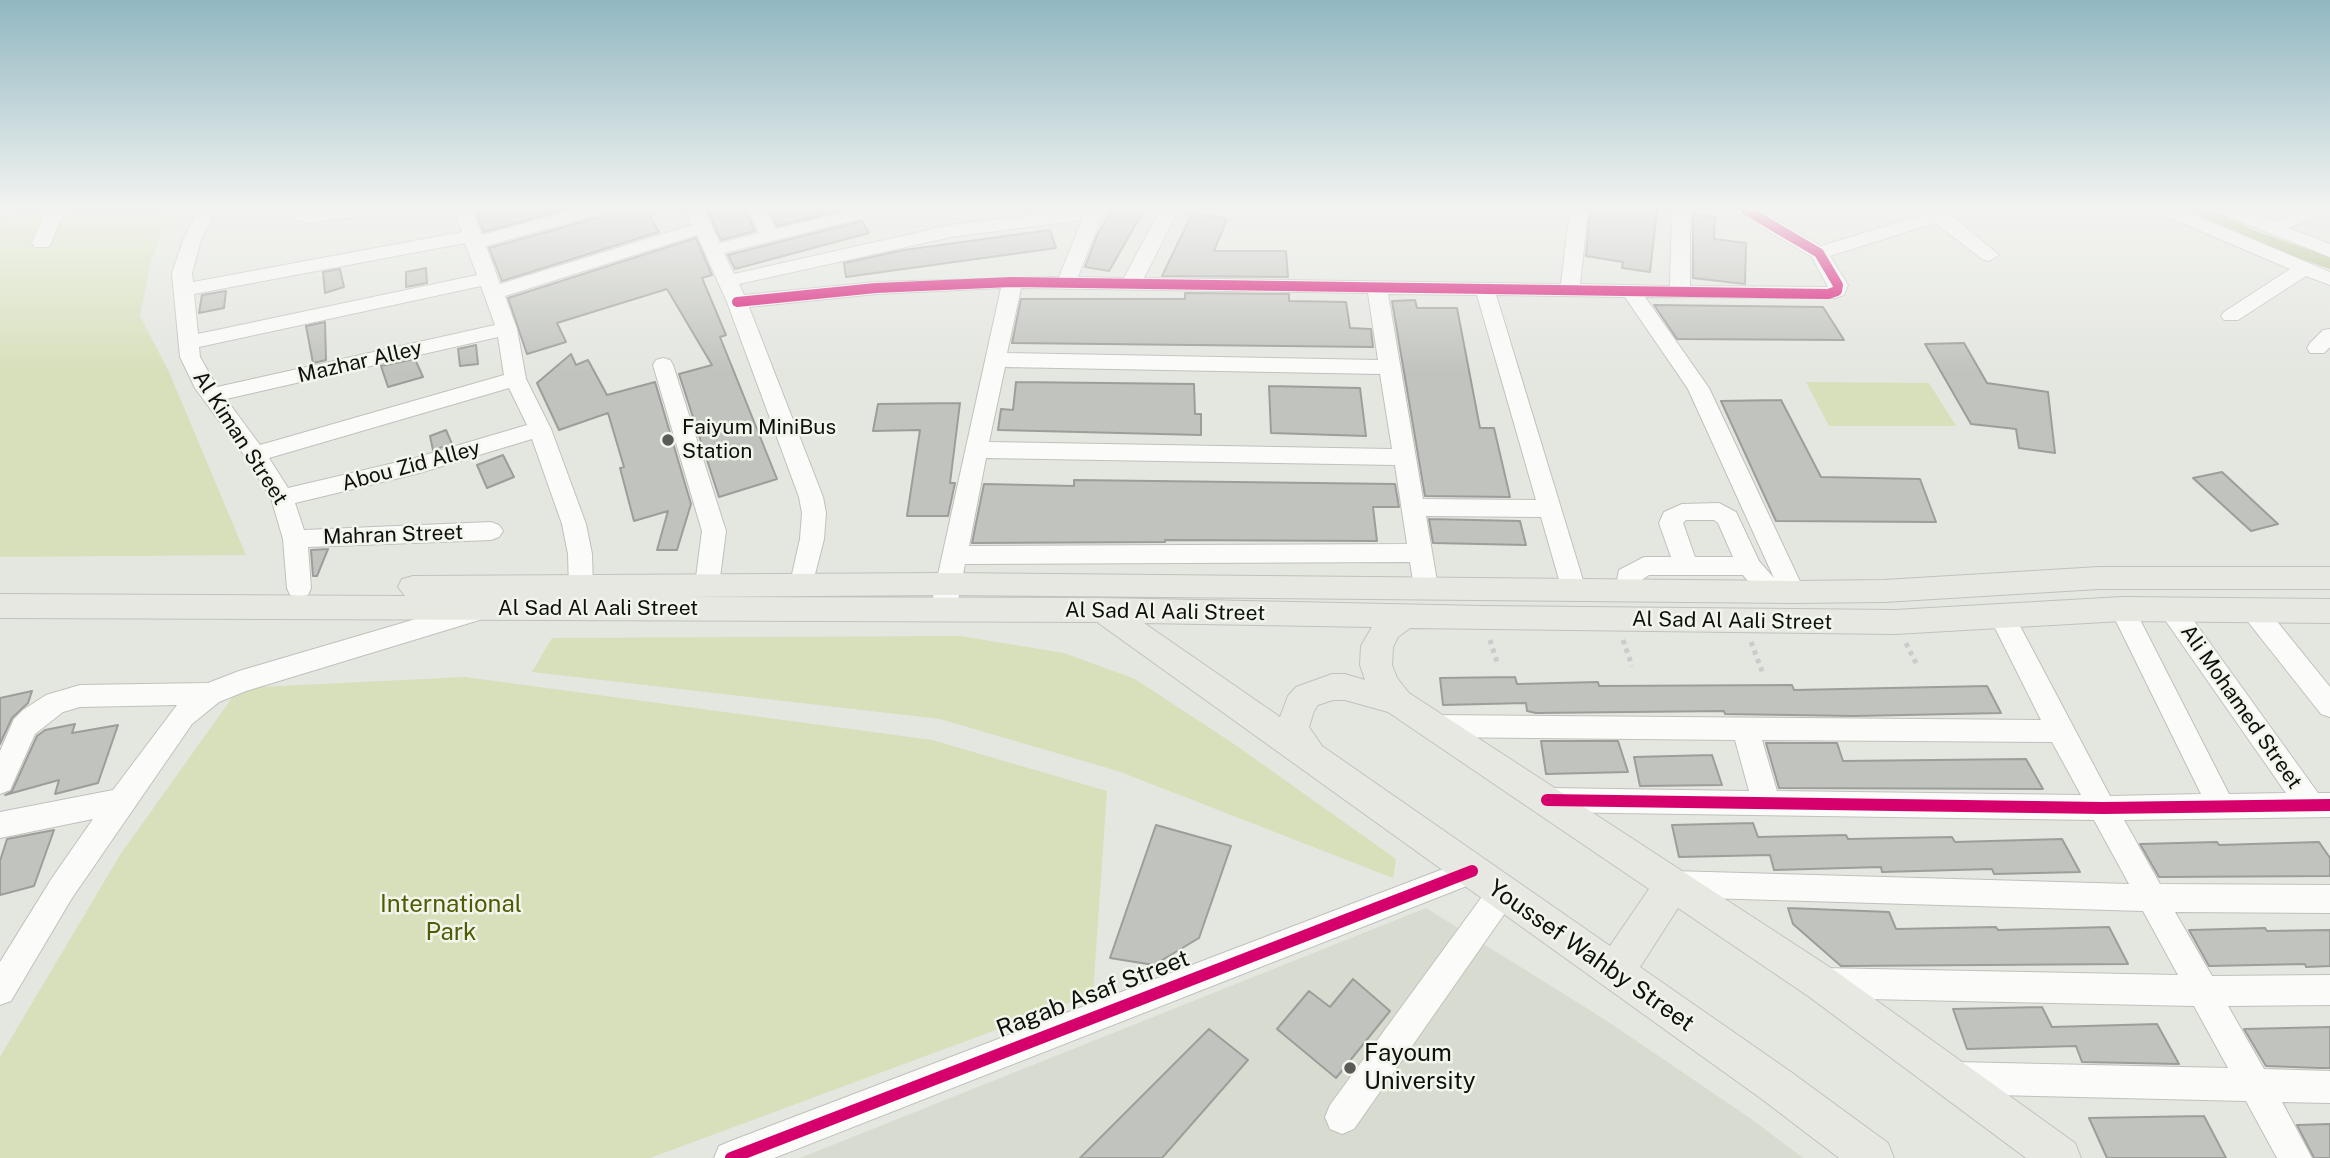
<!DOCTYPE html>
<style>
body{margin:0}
canvas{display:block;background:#e4e6e0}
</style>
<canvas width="2330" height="1158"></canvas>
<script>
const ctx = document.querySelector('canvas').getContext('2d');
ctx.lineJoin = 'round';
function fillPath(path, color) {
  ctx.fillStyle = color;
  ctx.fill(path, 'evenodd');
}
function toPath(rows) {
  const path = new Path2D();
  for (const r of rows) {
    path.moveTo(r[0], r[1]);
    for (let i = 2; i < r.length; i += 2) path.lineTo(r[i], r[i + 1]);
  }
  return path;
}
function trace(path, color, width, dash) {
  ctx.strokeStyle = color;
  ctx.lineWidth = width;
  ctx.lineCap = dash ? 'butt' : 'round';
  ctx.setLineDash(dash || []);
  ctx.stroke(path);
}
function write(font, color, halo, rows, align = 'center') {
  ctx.font = font + ' "Public Sans",sans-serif';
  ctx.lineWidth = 5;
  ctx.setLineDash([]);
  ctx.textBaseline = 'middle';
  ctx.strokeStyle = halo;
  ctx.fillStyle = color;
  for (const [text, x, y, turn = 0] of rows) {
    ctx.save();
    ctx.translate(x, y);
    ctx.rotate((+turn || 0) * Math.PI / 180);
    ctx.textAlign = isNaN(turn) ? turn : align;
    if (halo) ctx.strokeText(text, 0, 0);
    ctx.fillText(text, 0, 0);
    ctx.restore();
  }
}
fillPath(toPath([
 [1426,908,1604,1019,1750,1118,1803,1158,800,1158]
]), '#d8dcd0');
fillPath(toPath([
 [0,210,169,210,150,265,140,316,169,372,246,555,0,557],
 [1806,382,1929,383,1956,426,1829,426],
 [960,636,1064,653,1135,679,1234,744,1396,859,1393,878,1118,771,940,719,532,672,552,638],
 [465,677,932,740,1107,791,1093,994,650,1158,0,1158,0,1057,120,855,239,688]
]), '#d7e0bb');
fillPath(toPath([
 [2191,210,2213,210,2253,230,2330,257,2330,269,2239,238,2191,210]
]), '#b0bb86');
const building = toPath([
 [487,210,565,210,484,232,476,213,487,210],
 [604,210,646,210,659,232,502,281,489,248,600,217,604,210],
 [707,210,745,210,755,231,721,240,707,210],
 [769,210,843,210,777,226,769,210],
 [1112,210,1144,210,1109,271,1085,267,1098,233,1112,210],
 [1590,210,1657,210,1650,272,1622,268,1623,262,1586,256,1590,210],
 [1193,212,1227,219,1214,251,1286,251,1288,277,1162,276,1193,212],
 [1693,214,1715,217,1714,239,1746,243,1745,284,1693,278,1693,214],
 [862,221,869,233,735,269,728,255,862,221],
 [1050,230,1056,248,846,277,844,263,904,250,1050,230],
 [696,238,712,275,702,278,726,335,720,337,777,479,719,497,679,374,712,365,667,289,557,323,566,342,527,354,508,298,696,238],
 [426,268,427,283,406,287,406,272,426,268],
 [340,269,344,287,325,293,323,272,340,269],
 [226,291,224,308,199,313,202,295,226,291],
 [1185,293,1289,294,1289,301,1346,302,1350,328,1371,329,1373,347,1012,343,1021,299,1185,299,1185,293],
 [1415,300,1417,308,1457,308,1480,428,1494,428,1510,497,1425,496,1392,301,1415,300],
 [1654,305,1823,307,1844,340,1677,339,1654,305],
 [325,322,326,360,313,363,306,326,325,322],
 [1964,343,1987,383,2048,392,2055,453,2019,448,2016,429,1971,424,1925,344,1964,343],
 [476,345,478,364,460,366,458,349,476,345],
 [571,354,576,365,588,360,607,395,655,382,691,504,677,550,657,550,668,511,634,521,620,468,624,467,608,413,559,430,537,383,571,354],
 [415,359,423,377,388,387,381,366,415,359],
 [1016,382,1194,384,1195,414,1201,414,1201,435,998,430,1001,409,1013,410,1016,382],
 [1269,386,1360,388,1366,436,1271,433,1269,386],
 [1781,400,1821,477,1920,479,1936,522,1776,521,1721,401,1781,400],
 [960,403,950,483,955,483,948,516,907,516,920,430,873,431,878,404,960,403],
 [446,430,452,444,433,450,430,436,446,430],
 [503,455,514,477,487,488,477,465,503,455],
 [2222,472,2278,524,2251,531,2193,478,2222,472],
 [1074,480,1395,484,1399,507,1373,507,1377,541,1165,540,1165,542,972,543,984,484,1074,486,1074,480],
 [1429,519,1520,521,1526,545,1433,543,1429,519],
 [328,549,317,576,313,576,311,550,328,549],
 [1515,677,1517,684,1598,682,1599,686,1792,685,1794,690,1987,686,2001,713,1854,716,1725,714,1724,711,1536,713,1527,711,1526,703,1443,705,1440,678,1515,677],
 [32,691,28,703,12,718,0,744,0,698,32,691],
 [75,724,72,733,118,725,98,783,55,794,59,780,5,795,12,791,37,736,45,730,75,724],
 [1541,741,1618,741,1628,772,1546,774,1541,741],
 [1766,743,1837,743,1843,761,2026,759,2043,789,1779,788,1766,743],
 [1712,755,1722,785,1640,786,1634,757,1712,755],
 [1753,823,1758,837,1846,835,1848,839,1952,837,1955,842,2062,839,2080,872,1994,874,1992,869,1882,872,1881,867,1774,870,1770,855,1679,857,1672,825,1753,823],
 [1156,825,1231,846,1199,938,1154,965,1110,958,1156,825],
 [54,830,34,886,0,895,0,861,7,839,54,830],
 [2217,842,2219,845,2319,842,2330,858,2330,876,2159,877,2140,844,2217,842],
 [1788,908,1889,912,1896,929,1996,927,1998,930,2109,927,2128,964,1841,966,1793,924,1788,908],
 [2265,928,2267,931,2330,930,2330,966,2306,967,2305,964,2209,966,2189,930,2265,928],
 [1353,979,1390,1011,1336,1078,1277,1029,1309,991,1330,1007,1353,979],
 [2042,1007,2052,1027,2157,1024,2179,1064,2082,1062,2076,1046,1967,1049,1953,1009,2042,1007],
 [2330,1027,2330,1068,2320,1068,2266,1066,2244,1029,2330,1027],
 [1209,1029,1248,1060,1162,1158,1080,1158,1209,1029],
 [2204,1116,2226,1158,2107,1158,2089,1118,2204,1116],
 [2330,1124,2330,1158,2314,1158,2297,1125,2330,1124]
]);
fillPath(building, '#c1c3be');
trace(building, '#9d9e9a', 2);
const minor = toPath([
 [0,210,16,210,14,214,0,217,0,210],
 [50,210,69,210,61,220,49,247,35,247,32,243,43,218,50,210],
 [198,210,216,210,201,240,192,273,193,282,462,232,454,210,472,210,482,235,573,210,601,210,599,214,486,246,500,284,692,225,686,210,704,210,720,243,759,233,748,210,766,210,776,229,852,210,882,210,880,214,724,253,734,274,951,225,1077,210,1104,210,1078,277,1124,278,1160,210,1178,210,1144,278,1561,284,1570,210,1588,210,1580,284,1670,286,1672,210,1690,210,1690,286,1828,287,1812,257,1739,214,1737,210,1759,210,1821,246,1935,211,1952,216,1999,255,1989,261,1982,259,1935,223,1830,256,1848,285,1844,295,1835,298,1645,297,1709,388,1805,592,1802,599,1793,601,1783,595,1772,601,1763,599,1743,575,1649,575,1640,581,1636,598,1627,600,1618,598,1615,591,1619,570,1644,557,1671,557,1659,523,1664,512,1682,504,1719,503,1736,512,1759,561,1774,578,1688,389,1625,297,1496,295,1586,590,1583,597,1574,599,1565,597,1562,590,1541,517,1426,516,1438,587,1435,594,1426,596,1417,594,1414,587,1410,562,965,564,956,611,952,618,943,621,934,618,930,611,1001,288,876,294,749,307,823,497,826,513,824,539,811,590,802,592,793,590,790,583,800,539,802,513,799,497,727,302,697,235,505,296,517,329,526,379,551,429,586,524,592,554,593,587,590,594,581,596,572,594,569,587,568,554,562,524,532,439,416,474,295,503,304,530,491,522,499,525,503,531,499,537,491,540,308,547,311,588,308,595,299,597,290,595,287,588,283,539,271,498,247,459,195,388,180,357,172,273,183,240,198,210],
 [1082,220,1059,277,876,282,744,295,739,284,951,237,1082,220],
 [465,243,477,275,198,334,194,294,465,243],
 [481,286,495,325,217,387,200,357,199,347,481,286],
 [1021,288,1368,293,1378,360,1007,353,1021,288],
 [1388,294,1477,295,1536,500,1423,499,1388,294],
 [498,337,504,375,260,445,226,399,498,337],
 [1005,367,1380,374,1392,449,989,442,1005,367],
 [509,388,527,425,415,458,288,488,269,458,509,388],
 [986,458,1395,465,1407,544,969,546,986,458],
 [1686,520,1714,520,1718,523,1733,557,1695,557,1683,523,1686,520],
 [292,210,311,211,369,210,360,216,309,223,296,220,292,210],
 [2159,210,2183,210,2330,272,2330,285,2306,276,2238,320,2224,320,2221,316,2224,312,2290,269,2161,214,2159,210],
 [2220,210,2244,210,2273,221,2300,210,2324,210,2322,214,2289,228,2330,244,2330,257,2222,214,2220,210],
 [2330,329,2330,347,2324,353,2310,353,2307,348,2310,343,2323,330,2330,329],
 [663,358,670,360,673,365,726,531,719,585,716,592,707,594,698,592,695,585,702,531,653,365,656,360,663,358],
 [2122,599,2131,602,2229,794,2286,793,2163,617,2159,610,2163,603,2172,600,2181,603,2318,793,2330,793,2330,817,2124,820,2160,884,2330,885,2330,913,2175,912,2212,976,2330,975,2330,1005,2228,1006,2264,1069,2330,1071,2330,1103,2282,1102,2312,1158,2277,1158,2246,1101,1954,1094,1942,1090,1938,1078,1942,1066,1954,1062,2228,1068,2194,1006,1821,998,1810,994,1805,983,1810,972,1821,968,2178,975,2143,911,1673,897,1663,893,1658,884,1663,875,1673,871,2129,884,2094,820,1547,812,1537,809,1533,800,1537,791,1547,788,1749,791,1735,740,1433,737,1423,734,1420,726,1423,718,1433,715,2041,720,1989,616,1993,609,2002,606,2011,609,2110,796,2201,794,2110,609,2113,602,2122,599],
 [1762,740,2052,742,2081,795,1777,791,1762,740],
 [477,601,486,604,490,611,486,618,246,691,219,702,192,724,72,898,11,1001,0,1005,0,962,52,878,93,819,0,838,0,812,113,790,177,705,80,707,63,712,35,734,10,790,0,794,0,751,14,719,23,710,46,695,80,685,208,683,239,671,477,601],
 [2254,601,2263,604,2330,687,2330,717,2321,714,2245,618,2241,611,2245,604,2254,601],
 [1472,858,1482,862,1487,871,1482,880,774,1158,714,1158,719,1146,731,1141,1472,858],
 [1502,879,1512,883,1517,893,1512,903,1354,1129,1342,1134,1330,1129,1325,1117,1330,1105,1492,883,1502,879]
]);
const major = toPath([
 [2099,567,2330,567,2330,589,2099,589,1884,602,1793,603,948,595,684,597,1103,598,1483,606,1895,610,2122,597,2330,599,2330,623,2122,621,1895,634,1410,628,1398,637,1393,647,1392,665,1397,678,1409,693,1834,970,2075,1143,2081,1158,2026,1158,1808,996,1678,908,1640,967,1791,1072,1888,1143,1894,1158,1839,1158,1763,1100,1097,622,0,618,0,594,405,596,398,587,402,579,413,576,948,573,1793,581,1884,580,2099,567],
 [1144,623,1372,627,1361,646,1360,665,1365,680,1345,674,1332,674,1296,687,1288,696,1280,717,1144,623],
 [1333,700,1345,700,1388,712,1649,889,1610,946,1322,746,1309,727,1314,711,1318,705,1333,700]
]);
trace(minor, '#c0c1bc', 2);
trace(major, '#c1c2bf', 2);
trace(toPath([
 [1490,640,1497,662],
 [1623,640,1632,666],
 [1751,642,1763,674],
 [1906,643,1918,667]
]), '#ccc', 5, [4.5, 4.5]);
fillPath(minor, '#fbfbfa');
fillPath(major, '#e6e8e1');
trace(toPath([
 [737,302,876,288,1012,282,1828,294,1837,291,1838,285,1819,253,1746,210]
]), '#d6006c', 10);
trace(toPath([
 [1547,800,2103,808,2330,805],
 [731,1158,1472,871]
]), '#d6006c', 12);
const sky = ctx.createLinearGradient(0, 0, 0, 372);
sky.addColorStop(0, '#91b7c1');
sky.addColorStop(0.56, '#f3f4f1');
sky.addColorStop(1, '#f3f4f100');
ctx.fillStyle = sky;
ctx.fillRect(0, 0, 2330, 372);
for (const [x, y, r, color] of [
 [668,440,7,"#5a5b57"],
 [1350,1068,7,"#5a5b57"]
]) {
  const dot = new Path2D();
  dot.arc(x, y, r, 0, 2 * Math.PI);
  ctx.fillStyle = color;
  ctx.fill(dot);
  trace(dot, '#f2f5eb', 2.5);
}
write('21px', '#0f100d', '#f2f5eb', [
 ["Mazhar Alley",360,362,-13],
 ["Al Kiman Street",240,438,57],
 ["Abou Zid Alley",411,466,-15],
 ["Mahran Street",393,535,-2],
 ["Al Sad Al Aali Street",598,609],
 ["Al Sad Al Aali Street",1165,612,1],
 ["Al Sad Al Aali Street",1732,621,1],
 ["Ali Mohamed Street",2241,707,55]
]);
write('21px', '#0f100d', '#f2f5eb', [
 ["Faiyum MiniBus",682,428],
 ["Station",682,452]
], 'left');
write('24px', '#505c04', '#f2f5eb', [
 ["International",451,905],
 ["Park",451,933]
]);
write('24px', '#0f100d', '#f2f5eb', [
 ["Youssef Wahby Street",1591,956,35],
 ["Ragab Asaf Street",1093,994,-21]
]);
write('24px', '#0f100d', '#f2f5eb', [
 ["Fayoum",1364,1054],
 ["University",1364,1082]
], 'left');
</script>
